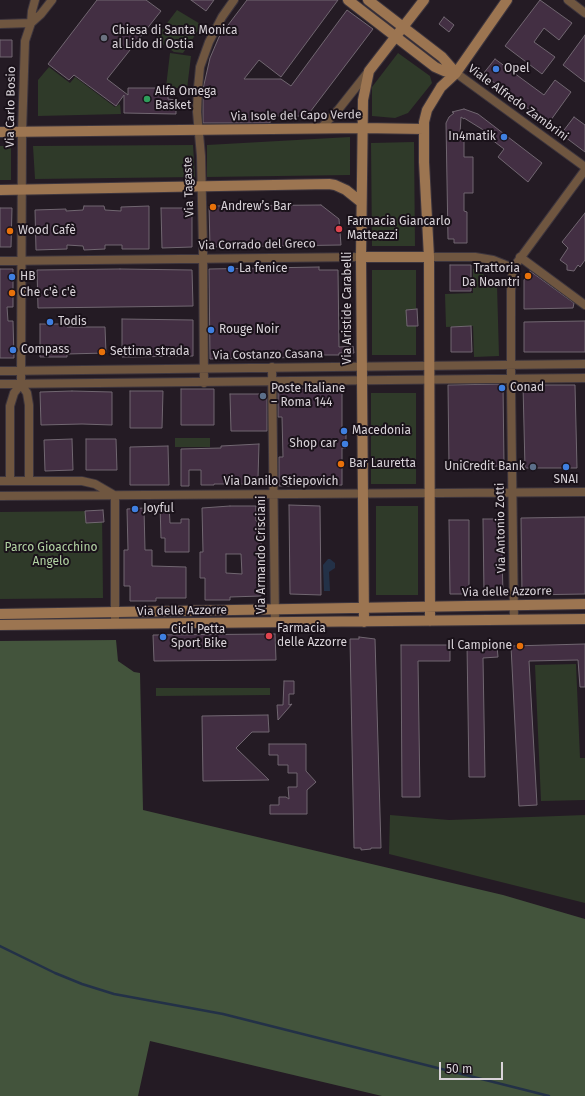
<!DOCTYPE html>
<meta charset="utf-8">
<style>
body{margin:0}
#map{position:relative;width:585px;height:1096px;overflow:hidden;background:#241b24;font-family:"Fira Sans",sans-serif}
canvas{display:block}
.scale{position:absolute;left:439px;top:1062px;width:64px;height:18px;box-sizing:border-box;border:2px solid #d9d3d9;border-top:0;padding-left:5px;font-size:12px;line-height:14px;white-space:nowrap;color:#d9d3d9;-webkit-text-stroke:3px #1a121a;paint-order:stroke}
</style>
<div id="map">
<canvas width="585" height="1096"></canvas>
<div class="scale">50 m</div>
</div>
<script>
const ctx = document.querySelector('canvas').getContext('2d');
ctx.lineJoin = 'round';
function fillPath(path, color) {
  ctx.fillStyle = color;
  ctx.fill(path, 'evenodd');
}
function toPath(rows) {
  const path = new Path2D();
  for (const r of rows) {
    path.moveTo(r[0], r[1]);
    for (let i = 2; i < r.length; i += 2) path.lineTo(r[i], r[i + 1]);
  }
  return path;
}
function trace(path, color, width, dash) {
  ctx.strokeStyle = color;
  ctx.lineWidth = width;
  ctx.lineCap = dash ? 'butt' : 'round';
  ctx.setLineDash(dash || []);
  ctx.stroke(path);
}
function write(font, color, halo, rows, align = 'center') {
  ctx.font = font + ' "Fira Sans",sans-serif';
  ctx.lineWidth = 4;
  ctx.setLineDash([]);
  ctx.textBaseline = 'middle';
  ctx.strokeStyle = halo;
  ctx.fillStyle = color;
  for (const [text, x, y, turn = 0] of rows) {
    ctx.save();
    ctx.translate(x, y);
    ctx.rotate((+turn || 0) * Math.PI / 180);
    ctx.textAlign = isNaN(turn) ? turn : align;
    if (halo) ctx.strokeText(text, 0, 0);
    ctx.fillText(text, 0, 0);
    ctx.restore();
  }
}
fillPath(toPath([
 [177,10,202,25,183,53,174,52,155,39],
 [170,53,191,56,187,89,166,87],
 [398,53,430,76,432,83,408,113,395,118,372,116,372,87],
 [49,67,70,83,75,77,115,107,120,104,121,114,38,116,38,80],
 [350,137,350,175,207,177,207,145],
 [414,142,415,246,372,246,371,143],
 [193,145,195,177,35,179,33,146],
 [0,146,11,146,11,180,0,180],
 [473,269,476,269,497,285,499,356,474,357,473,326,446,327,445,294,473,293],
 [372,270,416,270,416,355,372,355],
 [371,393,416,393,416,484,371,484],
 [175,438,210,438,210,447,175,447],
 [376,506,418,506,418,595,376,595],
 [102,511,103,598,0,599,0,512],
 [576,664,580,758,585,758,585,800,541,801,535,665],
 [156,688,270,688,270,695,156,696],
 [390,815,449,820,585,815,585,903,389,854]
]), '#2f3a29');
fillPath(toPath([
 [116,640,118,661,134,672,140,673,143,810,503,895,585,919,585,1096,382,1096,150,1041,138,1096,0,1096,0,641]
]), '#43543c');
fillPath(toPath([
 [328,559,330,559,335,563,335,568,329,572,330,591,324,591,323,565]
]), '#233147');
trace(toPath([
 [0,946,55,973,82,984,114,994,223,1014,549,1096]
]), '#233147', 2.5);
const building = toPath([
 [97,0,146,0,161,11,107,79,128,95,128,88,168,88,168,99,176,100,176,114,124,113,124,95,116,106,74,75,69,80,48,64,97,0],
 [191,0,214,0,206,11,191,0],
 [247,0,338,0,281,77,259,60,244,79,281,79,291,86,347,10,373,29,307,116,270,116,270,123,203,123,203,89,210,58,219,37,247,0],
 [540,0,572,23,559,40,544,28,534,42,555,57,542,74,505,46,540,0],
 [444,17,454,25,449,32,439,24,444,17],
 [585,35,585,82,563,65,585,35],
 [0,40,12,40,12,57,0,57,0,40],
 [495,59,544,95,555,80,571,92,548,124,483,74,495,59],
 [464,109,478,114,542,163,528,182,498,157,504,149,487,136,493,136,464,118,464,119,461,117,460,134,464,135,464,157,473,157,473,193,464,193,464,211,467,212,467,243,454,243,454,239,448,239,446,123,449,117,454,113,452,112,464,109],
 [574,117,585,125,585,152,561,134,574,117],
 [321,205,339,219,341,245,210,247,209,206,321,205],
 [84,206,104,206,105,210,121,211,121,207,149,206,149,249,122,249,122,245,105,245,105,249,84,250,83,246,67,245,67,249,36,250,35,210,66,209,66,211,83,210,84,206],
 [0,208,12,208,11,247,0,247,0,208],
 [161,208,192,208,192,247,162,248,161,208],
 [585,213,585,260,580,267,578,265,574,271,567,270,567,265,560,260,568,248,562,242,585,213],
 [450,265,471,265,471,291,450,291,450,265],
 [319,267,319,270,338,270,339,347,353,346,354,353,339,353,339,355,320,355,320,357,210,359,209,269,319,267],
 [0,269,13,269,13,307,7,307,8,321,13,321,14,358,0,358,0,269],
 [120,269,192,270,193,306,38,308,37,270,120,269],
 [530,271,574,303,573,308,524,309,524,280,530,271],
 [417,309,418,326,407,326,406,310,417,309],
 [122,319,193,320,193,356,122,357,122,319],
 [585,321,585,352,524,352,524,322,585,321],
 [40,324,67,324,67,327,105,327,106,353,67,354,67,357,40,357,40,324],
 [471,326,472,352,451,352,451,327,471,326],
 [503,384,504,466,449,467,448,385,503,384],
 [523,385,575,385,577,468,525,468,523,385],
 [342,387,342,428,346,428,346,448,342,448,342,485,279,486,279,457,283,457,282,417,278,417,278,389,342,387],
 [181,389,214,389,214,425,181,425,181,389],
 [72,391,112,392,112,425,82,424,41,425,40,392,72,391],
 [130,391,163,391,162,428,130,428,130,391],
 [230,394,267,394,267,431,231,431,230,394],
 [72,439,73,470,45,471,44,440,72,439],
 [86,439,116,439,117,470,86,470,86,439],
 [259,444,258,478,254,478,254,484,214,484,214,485,201,485,201,470,189,470,189,486,181,486,181,449,221,448,221,446,259,444],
 [168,446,169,485,130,485,130,447,168,446],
 [160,505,169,505,170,523,181,523,181,519,189,519,189,552,165,552,165,538,161,538,160,505],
 [289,505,320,506,321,595,290,594,289,505],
 [230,506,256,506,256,521,261,521,261,596,230,597,230,600,205,600,205,578,200,578,200,552,203,552,202,508,230,506],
 [226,554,241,554,242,574,226,573,226,554],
 [144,508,145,550,152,550,152,566,186,567,186,598,156,598,156,601,130,601,130,586,124,586,124,550,128,550,127,509,144,508],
 [103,510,104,522,86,523,85,511,103,510],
 [585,517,585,594,522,595,521,518,585,517],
 [483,519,501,519,503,594,484,594,483,519],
 [449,520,469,520,469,594,450,594,449,520],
 [275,634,276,660,154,661,153,635,275,634],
 [359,637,375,639,381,848,371,848,371,849,361,850,361,848,354,848,350,639,359,639,359,637],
 [467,644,483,644,483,646,497,646,498,657,483,658,485,777,469,777,467,644],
 [585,644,585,687,580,687,578,660,529,661,537,805,519,806,511,646,585,644],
 [401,645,450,645,450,661,418,661,420,797,402,797,401,645],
 [284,681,294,681,294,694,289,694,289,705,292,704,278,720,277,705,283,705,284,681],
 [268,715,269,732,252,732,236,748,269,780,203,781,202,716,268,715],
 [269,744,306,744,306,771,316,782,307,790,307,814,270,814,270,805,279,805,279,797,286,797,289,799,288,787,297,787,297,773,288,773,288,765,278,765,278,755,269,755,269,744]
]);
fillPath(building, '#432f43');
trace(building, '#716771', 1);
const street = toPath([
 [568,0,585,13],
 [31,23,41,14,52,0],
 [0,24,31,23],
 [456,73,585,167],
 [321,128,338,110,368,72],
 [429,257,475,257,493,260,513,268],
 [520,257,585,305],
 [0,261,361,257],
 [272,367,275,623],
 [0,371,585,364],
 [204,383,203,247,201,156,197,112,198,88,200,67,209,42,222,17,234,0],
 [0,384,585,378],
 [29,480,29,405,27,393,21,384,22,132,25,41,31,23,32,11,35,0],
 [0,481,82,481,95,484,114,495],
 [10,481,10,406,14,393,21,384],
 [115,495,115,618],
 [0,496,585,492],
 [514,620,511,387,511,291,513,268,585,170]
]);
const secondary = toPath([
 [348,0,435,67,444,71,456,73],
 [368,0,442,57,456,73],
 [0,132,362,128,424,129],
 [0,190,329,184,335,185,346,190,361,202],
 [361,257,429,257],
 [0,614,585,604],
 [430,621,429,257,424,162,424,122,427,110,441,87,456,73,507,0],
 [364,622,361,257,363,100,369,71,424,0],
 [0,625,585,619]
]);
trace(street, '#3d353d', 10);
trace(secondary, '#3d353d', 12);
trace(street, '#6f5640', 8);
trace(secondary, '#9c7551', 10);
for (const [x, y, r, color] of [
 [104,38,4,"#6b7280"],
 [496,69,4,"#3f7fe0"],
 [147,99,4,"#2e9e5b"],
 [504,137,4,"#3f7fe0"],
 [213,207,4,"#e8710a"],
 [339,229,4,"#e0444e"],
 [10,231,4,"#e8710a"],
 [231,269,4,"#3f7fe0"],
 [528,276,4,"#e8710a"],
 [12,277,4,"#3f7fe0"],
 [12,293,4,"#e8710a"],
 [50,322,4,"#3f7fe0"],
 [211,330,4,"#3f7fe0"],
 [13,350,4,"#3f7fe0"],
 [102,352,4,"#e8710a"],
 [502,388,4,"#3f7fe0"],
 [263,396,4,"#5c6f8a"],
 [344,431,4,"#3f7fe0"],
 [345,444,4,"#3f7fe0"],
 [341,464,4,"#e8710a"],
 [533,467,4,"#5c6f8a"],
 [566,467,4,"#3f7fe0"],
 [135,509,4,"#3f7fe0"],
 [269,636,4,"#e0444e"],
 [163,637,4,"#3f7fe0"],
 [520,646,4,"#e8710a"]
]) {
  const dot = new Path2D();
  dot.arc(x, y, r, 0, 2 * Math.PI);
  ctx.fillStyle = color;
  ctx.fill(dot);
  trace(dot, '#1a121a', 1.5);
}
write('12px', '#d9d3d9', '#1a121a', [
 ["Chiesa di Santa Monica",112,31],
 ["al Lido di Ostia",112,45],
 ["Opel",504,69],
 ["Alfa Omega",155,92],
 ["Basket",155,106],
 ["In4matik",496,137,"right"],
 ["Andrew’s Bar",221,207],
 ["Farmacia Giancarlo",347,222],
 ["Matteazzi",347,236],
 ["Wood Cafè",18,231],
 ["La fenice",239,269],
 ["Trattoria",520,269,"right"],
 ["Da Noantri",520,283,"right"],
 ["HB",20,277],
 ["Che c'è c'è",20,293],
 ["Todis",58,322],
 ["Rouge Noir",219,330],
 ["Compass",21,350],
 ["Settima strada",110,352],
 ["Conad",510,388],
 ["Poste Italiane",271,389],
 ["– Roma 144",271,403],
 ["Macedonia",352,431],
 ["Shop car",337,444,"right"],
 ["Bar Lauretta",349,464],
 ["UniCredit Bank",525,467,"right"],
 ["SNAI",566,480,"center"],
 ["Joyful",143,509],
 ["Farmacia",277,629],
 ["delle Azzorre",277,643],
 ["Cicli Petta",171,630],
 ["Sport Bike",171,644],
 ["Il Campione",512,646,"right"]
], 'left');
write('12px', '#d9d3d9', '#1a121a', [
 ["Viale Alfredo Zambrini",518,103,36],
 ["Via Carlo Bosio",11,107,-89],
 ["Via Isole del Capo Verde",296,116,-1],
 ["Via Tagaste",189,187,-92],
 ["Via Corrado del Greco",257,245,-1],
 ["Via Aristide Carabelli",348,308,-90],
 ["Via Costanzo Casana",268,355,-1],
 ["Via Danilo Stiepovich",281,482],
 ["Via Antonio Zotti",501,528,-91],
 ["Via Armando Crisciani",262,555,-90],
 ["Via delle Azzorre",507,592,-1],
 ["Via delle Azzorre",182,611,-1]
]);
write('12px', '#b1d2a2', '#1a121a', [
 ["Parco Gioacchino",51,548],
 ["Angelo",51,562]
]);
</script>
